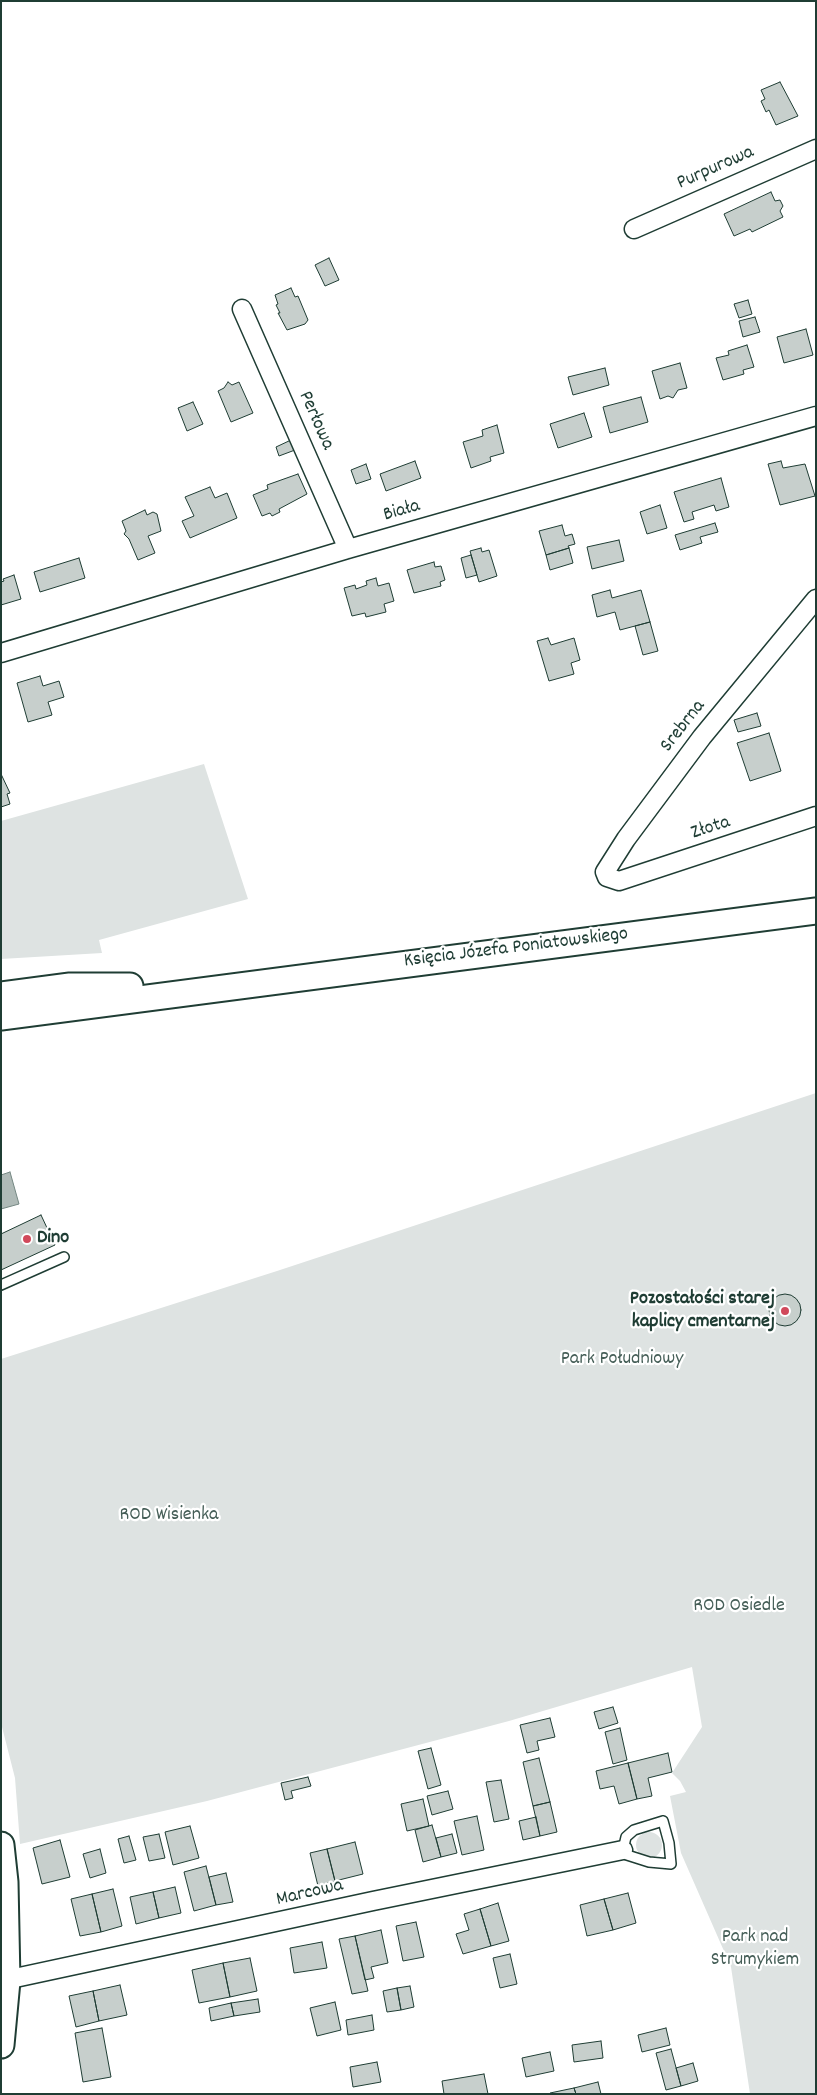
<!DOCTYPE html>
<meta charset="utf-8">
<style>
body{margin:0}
#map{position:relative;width:817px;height:2095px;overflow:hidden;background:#fff;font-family:Dekko,sans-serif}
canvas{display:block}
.frame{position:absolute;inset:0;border:2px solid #1f3d34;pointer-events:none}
</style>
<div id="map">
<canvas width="817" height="2095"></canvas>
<div class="frame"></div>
</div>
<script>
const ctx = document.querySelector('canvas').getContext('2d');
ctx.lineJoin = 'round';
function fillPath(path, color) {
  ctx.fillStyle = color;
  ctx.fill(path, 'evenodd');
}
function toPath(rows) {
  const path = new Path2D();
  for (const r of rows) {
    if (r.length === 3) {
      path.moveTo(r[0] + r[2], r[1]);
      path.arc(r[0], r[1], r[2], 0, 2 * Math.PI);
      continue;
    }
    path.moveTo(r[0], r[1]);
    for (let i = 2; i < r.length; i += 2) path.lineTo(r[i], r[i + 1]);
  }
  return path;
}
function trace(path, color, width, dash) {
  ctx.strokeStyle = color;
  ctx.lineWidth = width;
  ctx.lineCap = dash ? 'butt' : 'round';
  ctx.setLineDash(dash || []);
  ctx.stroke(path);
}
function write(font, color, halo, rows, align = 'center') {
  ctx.font = font + ' Dekko,sans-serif';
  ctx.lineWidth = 4.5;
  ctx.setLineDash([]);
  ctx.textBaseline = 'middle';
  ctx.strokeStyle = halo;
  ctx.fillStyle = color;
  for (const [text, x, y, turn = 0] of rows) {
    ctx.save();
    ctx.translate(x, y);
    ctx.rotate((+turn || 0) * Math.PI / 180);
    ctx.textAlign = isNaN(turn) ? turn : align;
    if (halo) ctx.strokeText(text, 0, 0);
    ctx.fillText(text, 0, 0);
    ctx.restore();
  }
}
fillPath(toPath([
 [204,764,248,899,99,940,102,953,1,959,1,821],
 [816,1093,816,2094,750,2094,731,1967,681,1853,670,1796,686,1792,680,1781,672,1773,702,1727,692,1667,509,1721,207,1801,20,1844,15,1778,1,1723,1,1359,277,1271],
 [649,1845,13]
]), '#dee3e2');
const water = toPath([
 [10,1172,19,1204,1,1209,1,1175,10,1172]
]);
fillPath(water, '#afbab7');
trace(water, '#758883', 1);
const building = toPath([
 [780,82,798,116,776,125,769,110,766,112,761,101,765,99,761,90,780,82],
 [771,192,775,201,780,200,783,206,780,211,783,217,752,232,750,229,734,236,724,214,771,192],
 [329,258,339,280,325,286,315,265,329,258],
 [291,288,295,297,298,296,308,320,305,324,287,330,278,313,280,313,276,305,278,304,275,295,291,288],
 [748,300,752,314,739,318,734,304,748,300],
 [755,317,760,332,743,337,739,321,755,317],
 [806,329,813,355,784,363,777,337,806,329],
 [747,345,754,367,743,370,744,374,723,380,716,358,729,355,728,351,747,345],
 [680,363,687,388,678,390,673,398,668,396,660,399,652,371,680,363],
 [605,368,609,385,573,395,568,377,605,368],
 [228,382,232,385,239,382,253,413,231,422,218,391,224,388,228,382],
 [641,397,648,422,610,433,603,407,641,397],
 [193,402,203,424,187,431,178,408,193,402],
 [584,413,592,437,558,448,550,424,584,413],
 [497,425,504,453,490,457,491,461,471,468,463,442,483,436,482,430,497,425],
 [291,440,295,450,279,456,276,447,291,440],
 [415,461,421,478,386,491,380,474,415,461],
 [781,461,783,468,805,464,815,496,780,505,768,464,781,461],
 [366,464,371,479,356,484,351,470,366,464],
 [298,474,307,494,279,509,280,512,272,516,270,513,262,516,253,495,268,489,267,485,298,474],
 [721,478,729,507,716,511,714,505,692,512,694,519,684,522,674,492,721,478],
 [210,487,215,498,227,493,237,518,190,538,182,521,194,516,185,497,210,487],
 [660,505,667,528,647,534,640,512,660,505],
 [145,510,147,515,153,512,157,514,161,531,148,536,155,553,138,560,129,539,124,534,126,531,122,521,145,510],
 [715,523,718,532,700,537,702,543,680,550,675,535,715,523],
 [562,525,565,536,572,534,575,544,568,546,569,548,546,555,539,531,562,525],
 [619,540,624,561,592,569,587,547,619,540],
 [481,548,482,552,489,550,497,576,479,582,470,551,481,548],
 [569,548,573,563,550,570,546,555,569,548],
 [471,555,477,575,466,578,461,558,471,555],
 [79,558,85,578,40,592,34,572,79,558],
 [434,562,435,567,441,566,445,580,440,582,441,586,414,593,407,570,434,562],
 [14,575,21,599,1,605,1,582,4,581,3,579,14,575],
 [376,578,378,586,389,583,394,601,384,604,386,612,366,617,365,613,352,616,344,588,355,585,356,589,367,585,366,581,376,578],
 [610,590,612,598,641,590,650,622,620,630,615,612,597,617,592,595,610,590],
 [650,622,658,651,643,655,635,626,650,622],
 [548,638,551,645,574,638,580,660,571,663,574,674,549,681,537,641,548,638],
 [40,676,43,686,59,681,64,697,48,702,52,715,28,722,17,683,40,676],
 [757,713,761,726,738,732,734,720,757,713],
 [769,733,781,771,750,781,737,743,769,733],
 [1,774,10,793,7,794,10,804,1,807,1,774],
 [41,1215,55,1245,1,1270,1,1234,41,1215],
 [785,1310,16],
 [613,1707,618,1723,599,1729,594,1712,613,1707],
 [550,1718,555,1737,537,1741,539,1750,527,1753,520,1725,550,1718],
 [620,1728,627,1760,613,1764,605,1732,620,1728],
 [431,1748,441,1785,428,1789,418,1751,431,1748],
 [668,1753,672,1772,648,1778,652,1796,637,1799,628,1763,668,1753],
 [539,1758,550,1802,533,1806,523,1762,539,1758],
 [628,1763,637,1799,619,1804,614,1786,600,1789,596,1771,628,1763],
 [308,1777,311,1786,291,1791,293,1798,285,1800,281,1783,308,1777],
 [501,1780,509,1819,494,1822,486,1782,501,1780],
 [448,1791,453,1809,432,1815,427,1796,448,1791],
 [423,1799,429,1826,407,1831,401,1804,423,1799],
 [550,1802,557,1832,540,1836,533,1806,550,1802],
 [477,1816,484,1850,462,1855,454,1821,477,1816],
 [536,1817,540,1836,523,1840,519,1821,536,1817],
 [432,1825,441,1857,423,1862,415,1830,432,1825],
 [190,1826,199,1858,173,1865,165,1832,190,1826],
 [159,1834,165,1858,149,1861,143,1837,159,1834],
 [452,1834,457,1853,441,1857,436,1838,452,1834],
 [129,1836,136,1860,124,1863,118,1839,129,1836],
 [60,1840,70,1877,42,1884,33,1848,60,1840],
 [355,1842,363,1874,335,1881,327,1849,355,1842],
 [100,1849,106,1873,90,1878,83,1854,100,1849],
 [327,1849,335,1881,318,1886,310,1853,327,1849],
 [206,1866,216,1905,194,1911,184,1872,206,1866],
 [226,1873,233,1902,216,1905,209,1877,226,1873],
 [175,1887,181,1913,159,1918,153,1892,175,1887],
 [113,1889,122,1926,101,1932,92,1894,113,1889],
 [153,1892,159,1918,136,1924,130,1897,153,1892],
 [628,1893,636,1923,613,1930,604,1899,628,1893],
 [92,1894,101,1932,80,1936,71,1899,92,1894],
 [604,1899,613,1930,587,1936,580,1905,604,1899],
 [498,1903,509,1941,491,1946,480,1909,498,1903],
 [480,1909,491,1946,463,1954,456,1934,469,1930,464,1914,480,1909],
 [416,1922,424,1957,403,1961,396,1926,416,1922],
 [381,1930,388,1963,371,1967,374,1978,365,1980,355,1936,381,1930],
 [355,1936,368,1991,352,1994,339,1939,355,1936],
 [322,1942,327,1968,294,1973,290,1948,322,1942],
 [510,1954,517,1984,500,1988,493,1958,510,1954],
 [250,1958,257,1991,230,1997,223,1963,250,1958],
 [223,1963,230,1997,199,2003,192,1970,223,1963],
 [120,1985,127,2015,99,2021,93,1991,120,1985],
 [410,1986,414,2007,401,2010,397,1988,410,1986],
 [397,1988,401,2010,387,2012,383,1991,397,1988],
 [93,1991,99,2021,76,2027,69,1996,93,1991],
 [258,1999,260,2012,234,2016,231,2003,258,1999],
 [335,2002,341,2030,317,2036,310,2008,335,2002],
 [231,2003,234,2016,211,2021,209,2008,231,2003],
 [372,2015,374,2030,348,2035,346,2020,372,2015],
 [102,2028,111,2077,83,2082,75,2033,102,2028],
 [666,2028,670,2045,642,2052,638,2035,666,2028],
 [601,2041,603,2058,574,2062,572,2045,601,2041],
 [671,2049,681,2086,666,2090,656,2053,671,2049],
 [550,2052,554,2071,526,2077,522,2058,550,2052],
 [377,2062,381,2082,353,2087,350,2067,377,2062],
 [693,2063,698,2081,681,2086,676,2068,693,2063],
 [484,2074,488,2094,444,2094,442,2081,484,2074],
 [598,2082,601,2094,576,2094,574,2088,598,2082],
 [574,2088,576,2094,550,2094,550,2093,574,2088]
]);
fillPath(building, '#c7cfcc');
trace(building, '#1f3d34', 1);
const lane = toPath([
 [1,1285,64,1257],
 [663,1821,669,1843,671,1864,649,1862,627,1855,623,1850,626,1837,634,1830,663,1821]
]);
const street = toPath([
 [634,229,816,149],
 [242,309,348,549],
 [816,599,702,737,626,839,605,872,607,877,619,881,816,816],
 [1,653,348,549,816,416],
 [1,1981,373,1901,623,1850]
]);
const secondary = toPath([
 [1,995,70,986,130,986],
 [1,1017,816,911],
 [1,1845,5,1882,7,1981,1,2045]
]);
trace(lane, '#1f3d34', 12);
trace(street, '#1f3d34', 21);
trace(secondary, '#1f3d34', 29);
trace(lane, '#fff', 9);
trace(street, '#fff', 18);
trace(secondary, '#fff', 25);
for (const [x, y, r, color] of [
 [27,1239,5,"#d1495b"],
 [785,1311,5,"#d1495b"]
]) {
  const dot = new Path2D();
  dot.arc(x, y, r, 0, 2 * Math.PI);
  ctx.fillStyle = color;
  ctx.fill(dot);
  trace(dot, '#fff', 2);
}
write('20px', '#1f3d34', '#fff', [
 ["Purpurowa",716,169,-24],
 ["Perłowa",315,421,66],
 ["Biała",402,512,-16],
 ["Srebrna",684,727,-52],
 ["Złota",711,829,-18],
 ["Księcia Józefa Poniatowskiego",516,949,-7],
 ["Marcowa",310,1894,-13]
]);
write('bold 20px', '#1f3d34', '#fff', [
 ["Dino",37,1239],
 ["Pozostałości starej",775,1300,"right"],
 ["kaplicy cmentarnej",775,1323,"right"]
], 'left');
write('20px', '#455e57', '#fff', [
 ["Park Południowy",622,1360],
 ["ROD Wisienka",169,1516],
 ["ROD Osiedle",739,1607],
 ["Park nad",755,1938],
 ["Strumykiem",755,1961]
]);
</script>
